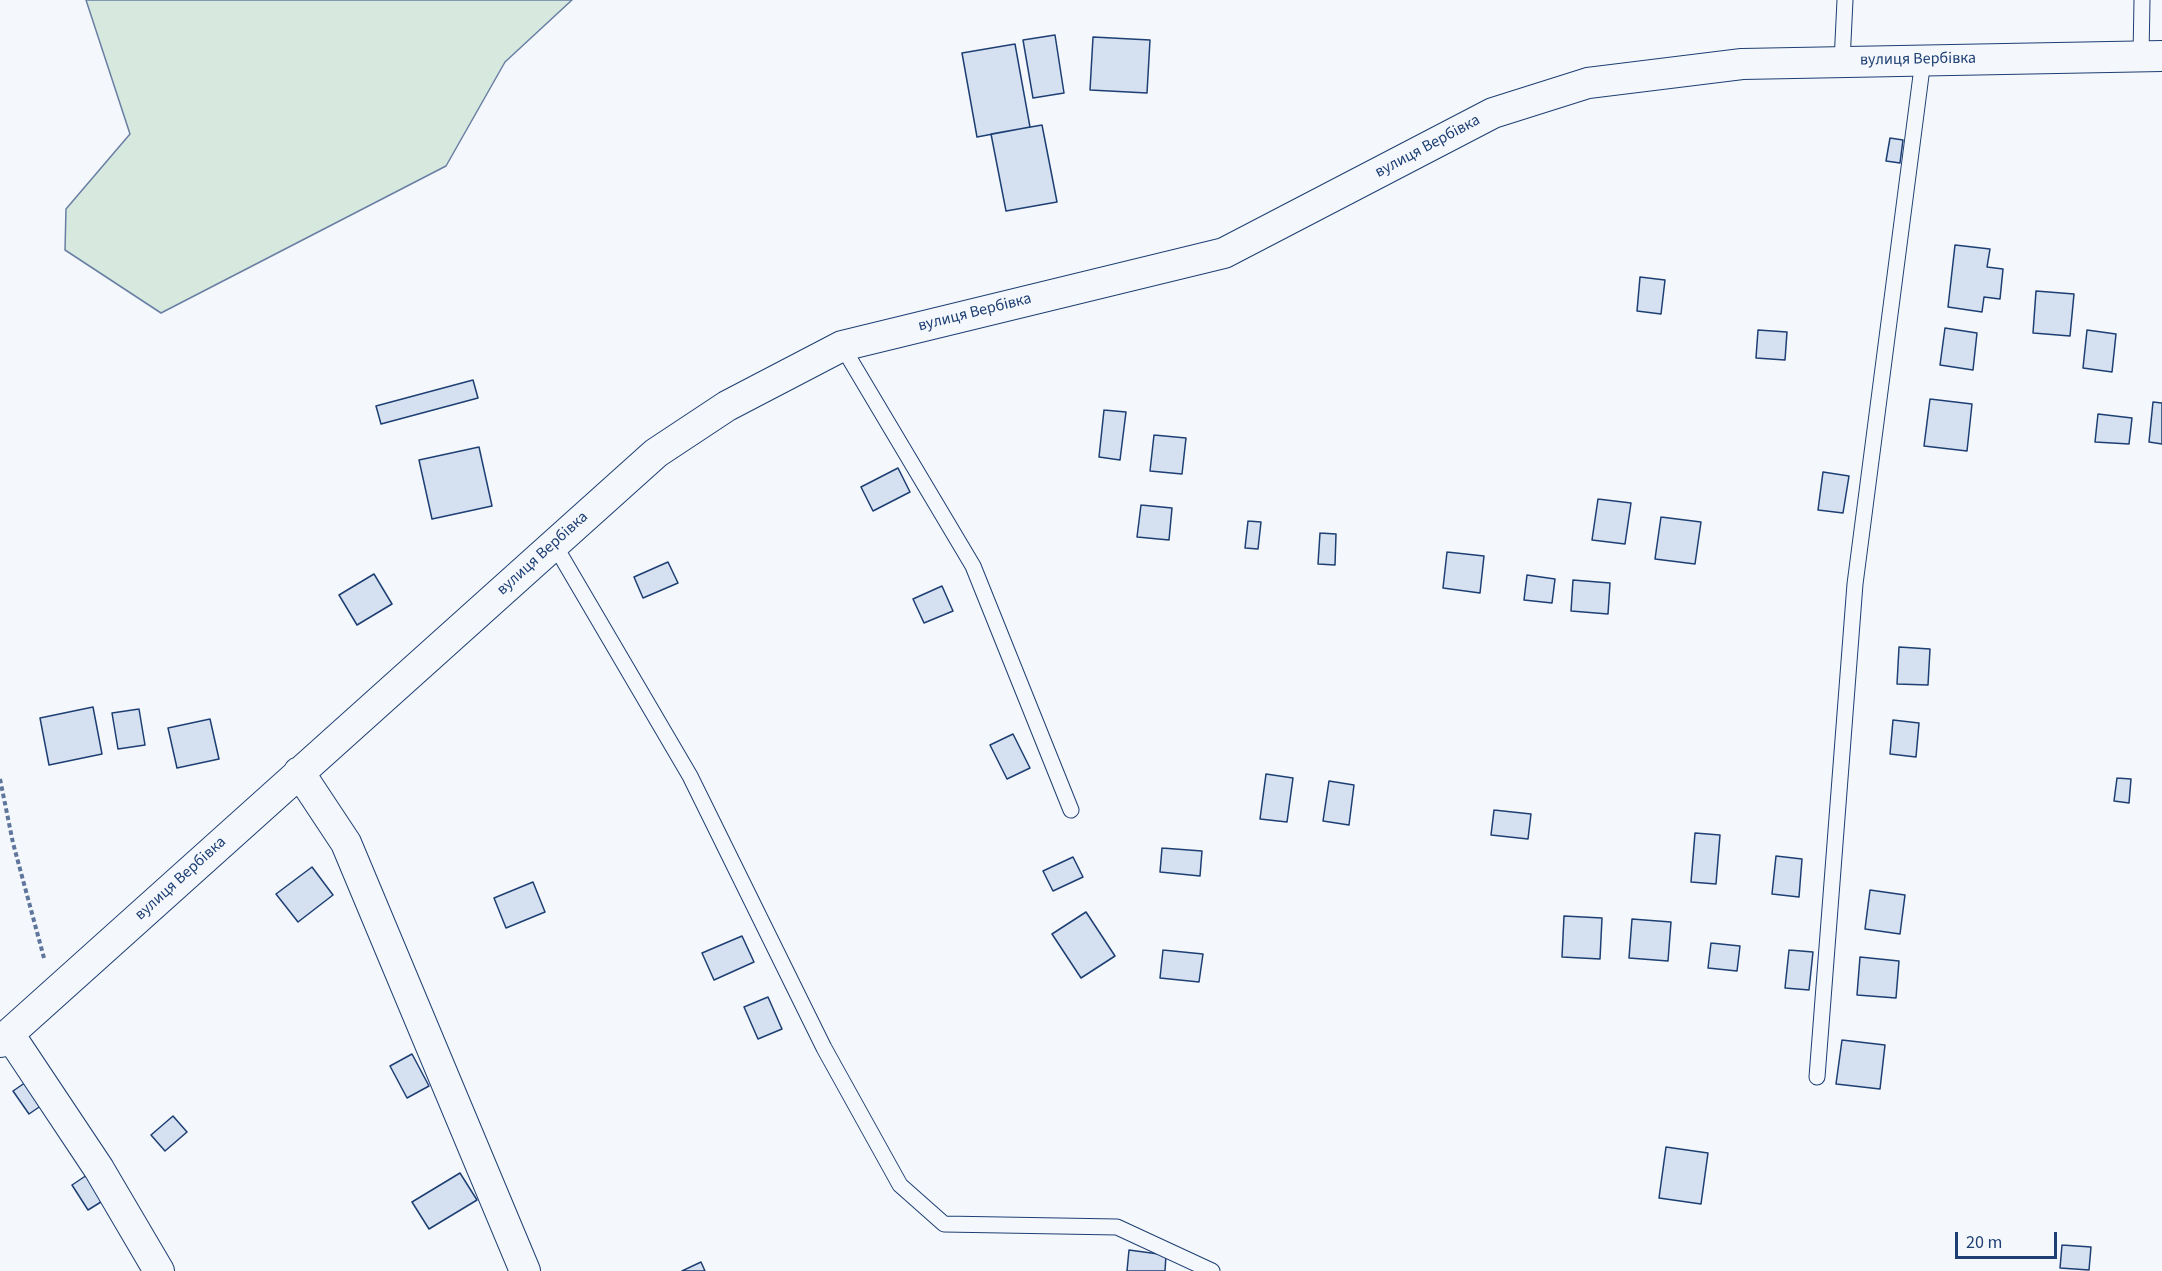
<!DOCTYPE html>
<meta charset="utf-8">
<style>
body{margin:0}
#map{position:relative;width:2162px;height:1271px;overflow:hidden;background:#f4f7fb;font-family:"Source Sans 3",sans-serif}
canvas{display:block}
.scale{position:absolute;left:1955px;top:1232px;width:102px;height:27px;box-sizing:border-box;border:3px solid #1d3f73;border-top:0;padding-left:8px;font-size:18px;line-height:21px;white-space:nowrap;color:#1d3f73;-webkit-text-stroke:4px #f4f7fb;paint-order:stroke}
</style>
<div id="map">
<canvas width="2162" height="1271"></canvas>
<div class="scale">20 m</div>
</div>
<script>
const ctx = document.querySelector('canvas').getContext('2d');
ctx.lineJoin = 'round';
function fillPath(path, color) {
  ctx.fillStyle = color;
  ctx.fill(path, 'evenodd');
}
function toPath(rows) {
  const path = new Path2D();
  for (const r of rows) {
    path.moveTo(r[0], r[1]);
    for (let i = 2; i < r.length; i += 2) path.lineTo(r[i], r[i + 1]);
  }
  return path;
}
function trace(path, color, width, dash) {
  ctx.strokeStyle = color;
  ctx.lineWidth = width;
  ctx.lineCap = dash ? 'butt' : 'round';
  ctx.setLineDash(dash || []);
  ctx.stroke(path);
}
function write(font, color, halo, rows, align = 'center') {
  ctx.font = font + ' "Source Sans 3",sans-serif';
  ctx.lineWidth = 4.5;
  ctx.setLineDash([]);
  ctx.textBaseline = 'middle';
  ctx.strokeStyle = halo;
  ctx.fillStyle = color;
  for (const [text, x, y, turn = 0] of rows) {
    ctx.save();
    ctx.translate(x, y);
    ctx.rotate((+turn || 0) * Math.PI / 180);
    ctx.textAlign = isNaN(turn) ? turn : align;
    if (halo) ctx.strokeText(text, 0, 0);
    ctx.fillText(text, 0, 0);
    ctx.restore();
  }
}
const green = toPath([
 [86,0,572,0,505,62,446,166,161,313,65,250,66,209,130,134,86,0]
]);
fillPath(green, '#d7e8df');
trace(green, '#687fa3', 1.5);
const building = toPath([
 [1055,35,1064,93,1033,98,1023,40,1055,35],
 [1093,37,1150,40,1147,93,1090,90,1093,37],
 [1015,44,1030,127,977,137,962,53,1015,44],
 [1042,125,1057,202,1006,211,991,134,1042,125],
 [1890,138,1903,140,1900,163,1886,161,1890,138],
 [1955,245,1990,249,1987,267,2003,269,2000,299,1984,297,1982,312,1948,307,1955,245],
 [1640,277,1665,280,1661,314,1637,311,1640,277],
 [2036,291,2074,294,2070,336,2033,333,2036,291],
 [1945,328,1977,333,1973,370,1940,365,1945,328],
 [1758,330,1787,332,1785,360,1756,358,1758,330],
 [2087,330,2116,334,2112,372,2083,368,2087,330],
 [473,380,478,398,381,424,376,406,473,380],
 [1930,399,1972,404,1967,451,1924,446,1930,399],
 [2153,402,2162,403,2162,444,2149,442,2153,402],
 [1104,410,1126,412,1120,460,1099,457,1104,410],
 [2098,414,2132,418,2129,444,2095,442,2098,414],
 [1154,435,1186,438,1182,474,1150,471,1154,435],
 [479,447,492,506,432,519,419,460,479,447],
 [898,468,910,492,873,511,861,487,898,468],
 [1823,472,1849,476,1843,513,1818,510,1823,472],
 [1598,499,1631,503,1625,544,1592,540,1598,499],
 [1141,505,1172,508,1169,540,1137,537,1141,505],
 [1661,517,1701,522,1695,564,1655,559,1661,517],
 [1248,521,1261,522,1258,549,1245,548,1248,521],
 [1320,533,1336,534,1335,565,1318,564,1320,533],
 [1447,552,1484,556,1480,593,1443,588,1447,552],
 [668,562,678,583,643,598,634,577,668,562],
 [374,574,392,604,357,625,339,595,374,574],
 [1527,575,1555,579,1552,603,1524,600,1527,575],
 [1573,580,1610,583,1608,614,1571,611,1573,580],
 [942,586,953,611,924,623,913,599,942,586],
 [1899,647,1930,649,1928,685,1897,684,1899,647],
 [93,707,102,754,49,765,40,718,93,707],
 [139,709,145,745,118,749,112,713,139,709],
 [210,719,219,759,177,768,168,728,210,719],
 [1893,720,1919,723,1916,757,1890,754,1893,720],
 [1013,734,1030,768,1007,779,990,745,1013,734],
 [1266,774,1293,778,1287,822,1260,819,1266,774],
 [2117,778,2131,779,2129,803,2114,801,2117,778],
 [1329,781,1354,785,1349,825,1323,821,1329,781],
 [1494,810,1531,814,1528,839,1491,835,1494,810],
 [1695,833,1720,835,1716,884,1691,882,1695,833],
 [1162,848,1202,851,1200,876,1160,872,1162,848],
 [1776,856,1802,859,1799,897,1772,894,1776,856],
 [1073,857,1083,877,1053,891,1043,871,1073,857],
 [312,867,333,895,298,922,276,894,312,867],
 [533,882,545,912,506,928,494,898,533,882],
 [1870,890,1905,895,1900,934,1865,929,1870,890],
 [1086,912,1115,956,1081,978,1052,934,1086,912],
 [1564,916,1602,918,1600,959,1562,957,1564,916],
 [1632,919,1671,922,1668,961,1629,958,1632,919],
 [742,936,754,962,714,980,702,953,742,936],
 [1711,943,1740,946,1737,971,1708,968,1711,943],
 [1163,950,1203,954,1199,982,1160,978,1163,950],
 [1789,950,1813,952,1809,990,1785,988,1789,950],
 [1860,957,1899,961,1896,998,1857,995,1860,957],
 [768,997,782,1029,758,1039,744,1007,768,997],
 [1842,1040,1885,1045,1880,1089,1836,1084,1842,1040],
 [412,1054,429,1086,407,1098,390,1066,412,1054],
 [29,1080,45,1103,29,1114,13,1091,29,1080],
 [173,1116,187,1132,165,1151,151,1135,173,1116],
 [1666,1147,1708,1153,1701,1204,1659,1198,1666,1147],
 [93,1171,109,1197,88,1210,72,1185,93,1171],
 [460,1173,477,1200,429,1229,412,1202,460,1173],
 [2062,1245,2091,1247,2089,1270,2060,1268,2062,1245],
 [1129,1250,1166,1255,1165,1271,1127,1271,1129,1250],
 [701,1262,705,1271,682,1271,701,1262]
]);
fillPath(building, '#d5e0f0');
trace(building, '#1d3f73', 1.5);
const service = toPath([
 [2141,56,2142,0],
 [1842,62,1845,0],
 [842,346,973,566,1071,810],
 [554,544,690,776,824,1048,900,1185,944,1224,1117,1227,1212,1271],
 [1817,1077,1855,584,1923,60]
]);
const minor = toPath([
 [299,772,346,843,525,1271],
 [9,1034,99,1169,159,1271],
 [0,1042,656,453,727,406,842,346,1224,253,1493,113,1588,83,1742,64,2162,56]
]);
trace(service, '#1d3f73', 17);
trace(minor, '#1d3f73', 32);
trace(toPath([
 [0,779,13,843,44,958]
]), '#5e769c', 4, [4.5, 3]);
trace(service, '#f4f7fb', 15);
trace(minor, '#f4f7fb', 30);
write('16px', '#1d3f73', '#f4f7fb', [
 ["вулиця Вербівка",1918,60,-1],
 ["вулиця Вербівка",1428,147,-28],
 ["вулиця Вербівка",975,313,-14],
 ["вулиця Вербівка",543,554,-42],
 ["вулиця Вербівка",181,879,-42]
]);
</script>
